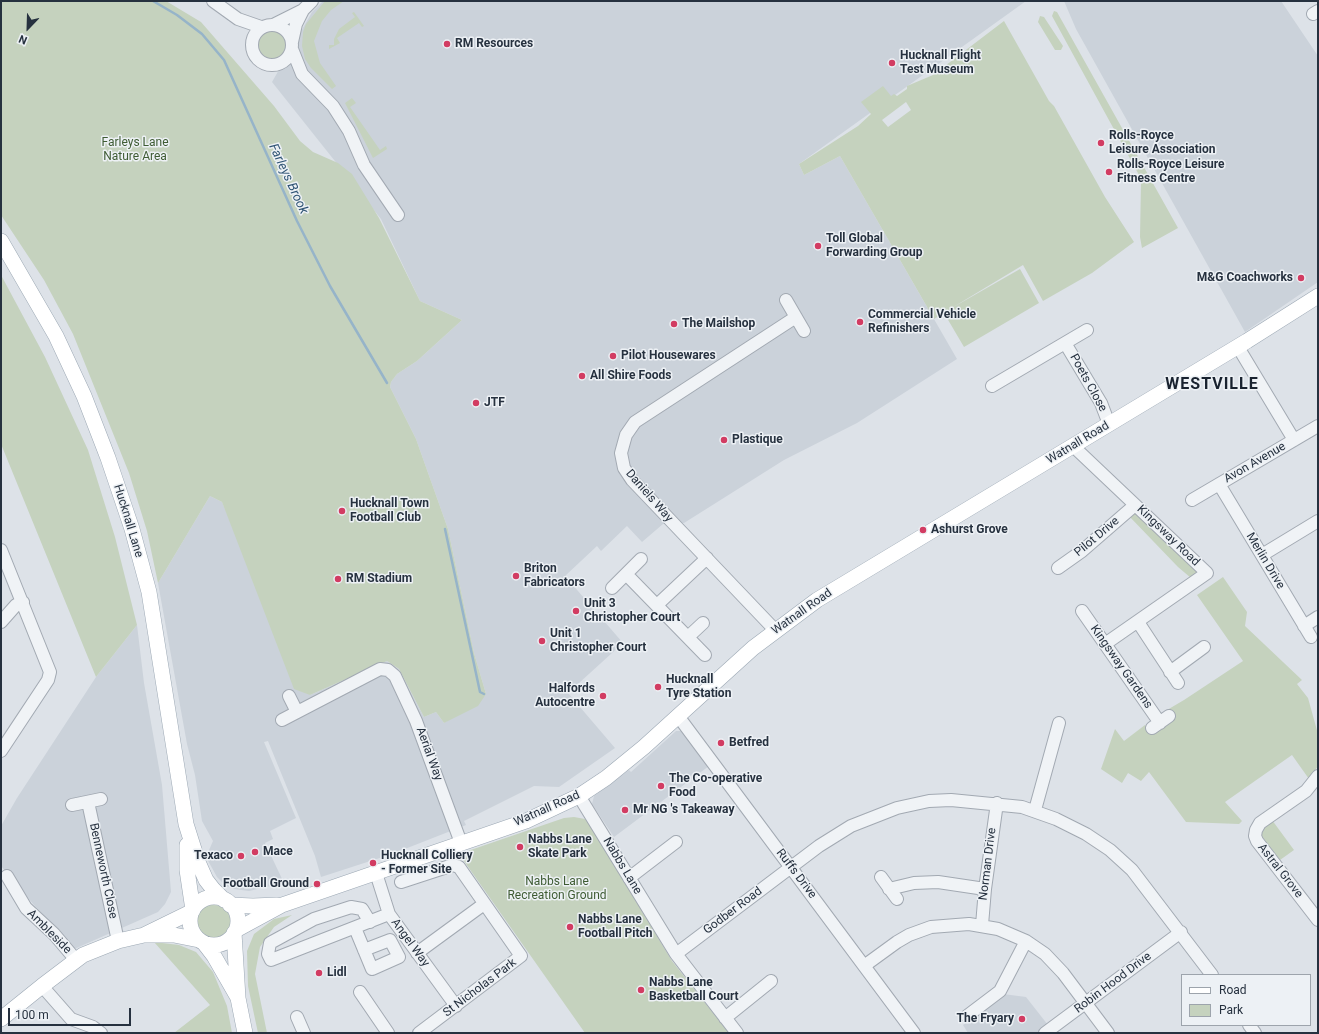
<!DOCTYPE html>
<style>
body{margin:0}
#map{position:relative;width:1319px;height:1034px;overflow:hidden;background:#dde2e8;font-family:Roboto,sans-serif}
canvas{display:block}
.frame{position:absolute;inset:0;border:2px solid #26313f;pointer-events:none}
.legend{position:absolute;left:1181px;top:974px;width:130px;height:52px;box-sizing:border-box;background:#edf1f5;border:1px solid #9da4ac;margin:0;padding:5px 7px;list-style:none;font-size:12px;color:#26313f}
.legend li{display:flex;align-items:center;gap:8px;height:20px}
.legend b{width:20px;border:1px solid #9da4ac}
.north{position:absolute;left:8px;top:8px;width:40px;height:40px;-webkit-text-stroke:3px #edf1f5;paint-order:stroke;rotate:203deg;font-size:11px;font-weight:700;line-height:16px;text-align:center;color:#26313f}
.north::after{content:'';display:block;margin:auto;width:14px;height:18px;background:#26313f;clip-path:polygon(50% 0,100% 100%,50% 72%,0 100%)}
.scale{position:absolute;left:8px;top:1008px;width:123px;height:18px;box-sizing:border-box;border:2px solid #26313f;border-top:0;padding-left:5px;font-size:12px;line-height:14px;white-space:nowrap;color:#26313f;-webkit-text-stroke:3px #edf1f5;paint-order:stroke}
</style>
<div id="map">
<canvas width="1319" height="1034"></canvas>
<div class="frame"></div>
<ul class="legend">
<li><b style="height:5px;background:#fff"></b>Road</li>
<li><b style="height:11px;background:#c5d2be"></b>Park</li>
</ul>
<div class="north">N</div>
<div class="scale">100 m</div>
</div>
<script>
const ctx = document.querySelector('canvas').getContext('2d');
ctx.lineJoin = 'round';
function fillPath(path, color) {
  ctx.fillStyle = color;
  ctx.fill(path, 'evenodd');
}
function toPath(rows) {
  const path = new Path2D();
  for (const r of rows) {
    if (r.length === 3) {
      path.moveTo(r[0] + r[2], r[1]);
      path.arc(r[0], r[1], r[2], 0, 2 * Math.PI);
      continue;
    }
    path.moveTo(r[0], r[1]);
    for (let i = 2; i < r.length; i += 2) path.lineTo(r[i], r[i + 1]);
  }
  return path;
}
function trace(path, color, width, dash) {
  ctx.strokeStyle = color;
  ctx.lineWidth = width;
  ctx.lineCap = dash ? 'butt' : 'round';
  ctx.setLineDash(dash || []);
  ctx.stroke(path);
}
function write(font, color, halo, rows, align = 'center') {
  ctx.font = font + ' Roboto,sans-serif';
  ctx.lineWidth = 3;
  ctx.setLineDash([]);
  ctx.textBaseline = 'middle';
  ctx.strokeStyle = halo;
  ctx.fillStyle = color;
  for (const [text, x, y, turn = 0] of rows) {
    ctx.save();
    ctx.translate(x, y);
    ctx.rotate((+turn || 0) * Math.PI / 180);
    ctx.textAlign = isNaN(turn) ? turn : align;
    if (halo) ctx.strokeText(text, 0, 0);
    ctx.fillText(text, 0, 0);
    ctx.restore();
  }
}
fillPath(toPath([
 [323,1,1026,1,799,164,804,175,840,156,957,359,857,423,784,460,684,523,663,524,642,542,627,526,601,551,597,546,565,576,623,643,568,693,615,748,559,787,534,786,464,821,466,825,392,854,321,877,315,856,268,741,264,742,296,818,270,831,273,839,265,843,284,883,249,891,234,889,226,886,217,877,206,857,213,841,202,821,195,775,187,744,158,583,210,496,222,502,310,695,387,661,399,669,424,717,436,712,444,723,486,694,474,653,448,529,416,439,390,387,391,382,397,374,417,361,462,320,420,301,381,219,272,82,312,12],
 [1064,1,1281,1,1318,56,1318,282,1245,332,1076,29],
 [137,625,144,683,162,785,171,892,165,904,158,912,72,950,1,866,1,826,17,798,96,677],
 [676,731,682,731,709,766,614,837,592,804,594,796,629,770,631,772],
 [1003,994,1026,997,1048,1025,1037,1033,968,1033,963,1025]
]), '#cbd2da');
fillPath(toPath([
 [1,1,166,1,201,22,274,106,300,141,313,152,338,163,352,174,379,218,420,301,462,320,417,361,397,374,391,382,390,387,416,439,448,529,474,653,486,694,478,706,444,723,436,712,424,717,399,669,387,661,310,695,294,689,222,502,210,496,158,583,147,531,129,473,73,334,44,280,1,215],
 [325,1,344,1,331,10,322,21,314,41,320,63,336,86,332,89,311,68,305,59,302,46,303,32,306,24],
 [1054,11,1057,12,1178,228,1142,248,1140,237,1141,182,1139,175,1052,16],
 [354,12,364,26,362,27,359,23,337,38,340,43,329,49,329,45,334,45,334,39,339,29,355,17,352,13],
 [1040,16,1044,17,1063,46,1061,50,1055,50,1038,22],
 [1004,21,1049,101,1054,106,1105,197,1134,242,1092,273,1043,301,1023,265,950,309,1020,269,1039,303,964,347,944,313,934,319,840,156,804,175,799,164,858,126,871,114,861,102,883,86,891,96,894,94,897,96,907,89,907,86,933,75],
 [906,102,911,110,888,127,882,120],
 [272,44,15],
 [352,98,356,103,350,107,380,150,386,146,387,149,373,158,345,103],
 [1,275,45,357,88,450,115,537,137,625,96,677,1,444],
 [1135,510,1198,572,1191,578,1178,567,1128,515],
 [1223,577,1247,612,1245,626,1302,680,1297,684,1308,698,1318,734,1318,766,1309,779,1292,755,1225,802,1242,821,1239,824,1186,822,1149,772,1141,781,1128,773,1122,783,1101,769,1115,729,1124,741,1145,725,1151,734,1173,717,1167,710,1184,700,1243,661,1197,595],
 [574,817,585,819,590,825,672,961,729,1033,585,1033,459,854,564,818],
 [1272,820,1294,850,1280,860,1261,835,1264,826],
 [213,923,18],
 [292,915,274,927,260,947,255,974,267,1033,258,1033,248,986,247,951,254,934,274,919],
 [154,942,179,945,196,952,213,972,227,1006,232,1033,174,1033,210,1005]
]), '#c5d2be');
trace(toPath([
 [153,1,177,15,202,34,224,60,297,221,330,286,387,383],
 [445,529,480,692,484,694]
]), '#96b4c9', 2.5);
const minor = toPath([
 [213,1,238,19,261,27],
 [1313,14,1318,11],
 [275,24,303,10],
 [272,45,20],
 [292,42,296,24,303,10,312,1],
 [292,49,302,74,333,106,349,131,364,165,398,215],
 [786,300,804,331],
 [1065,343,1101,403,1109,424],
 [1238,347,1294,440],
 [992,386,1087,330],
 [1073,446,1207,573,1105,644],
 [1219,484,1311,637],
 [1192,500,1318,426],
 [1,550,50,672,48,680,1,751],
 [1262,555,1318,521],
 [1058,568,1082,551,1135,505],
 [626,574,705,655],
 [612,588,641,559],
 [657,605,707,558],
 [1082,611,1160,723],
 [1,622,16,605,23,602],
 [1138,622,1178,683],
 [1304,626,1318,617],
 [775,630,632,480,624,468,621,453,626,435,635,422,796,317],
 [688,637,703,623],
 [1170,672,1204,647],
 [289,696,297,712],
 [678,716,914,1033],
 [282,720,380,669,388,670,395,676,416,721,461,843],
 [1152,728,1169,716],
 [1318,776,1306,791,1260,823,1256,830,1255,836,1257,841,1318,920],
 [579,796,676,954,737,1033],
 [88,802,118,941],
 [72,805,101,799],
 [1035,810,1059,723],
 [376,873,389,914,456,1006],
 [7,876,26,908,54,934,76,960],
 [881,877,897,899],
 [629,878,676,842],
 [401,882,453,865,459,867,521,956,419,1033],
 [889,889,914,883,938,882,985,889],
 [370,922,362,909,351,907,314,919,270,943,268,954,271,960,389,914],
 [982,925,985,889,997,803],
 [355,928,372,969,399,957,390,940,364,950],
 [417,953,484,904],
 [676,954,819,846,851,826,897,808,929,801,951,800,1022,807,1056,819,1086,834,1110,850,1132,870,1212,975],
 [864,966,897,942,909,935,931,927,969,924,998,929,1026,941,1045,954,1063,973,1108,1033],
 [42,986,71,1019,93,1027,101,1033],
 [360,992,388,1033],
 [967,1016,1000,991,1026,941],
 [297,1017,304,1033],
 [725,1018,771,981],
 [1249,1025,1255,1033],
 [1045,1033,1181,932]
]);
const major = toPath([
 [1,241,56,336,84,396,108,458,132,529,149,592,186,824,198,862,206,880,213,889,224,900],
 [187,845,187,870,193,910],
 [214,921,24],
 [230,905,253,906,277,905],
 [236,930,282,905,526,821,579,796,606,778,644,747,753,648,817,600,1247,341,1318,296],
 [234,933,238,998,245,1033],
 [147,935,174,935,199,940],
 [204,943,214,956,237,996],
 [1,1019,42,986,83,955,118,941,144,935,191,912]
]);
trace(minor, '#a2a9b2', 14);
trace(major, '#9ca8b4', 16);
trace(minor, '#f0f3f6', 12);
trace(major, '#fff', 15);
for (const [x, y, r, color] of [
 [447,44,4,"#d23c62"],
 [892,63,4,"#d23c62"],
 [1101,143,4,"#d23c62"],
 [1109,172,4,"#d23c62"],
 [818,246,4,"#d23c62"],
 [1301,278,4,"#d23c62"],
 [860,322,4,"#d23c62"],
 [674,324,4,"#d23c62"],
 [613,356,4,"#d23c62"],
 [582,376,4,"#d23c62"],
 [476,403,4,"#d23c62"],
 [724,440,4,"#d23c62"],
 [342,511,4,"#d23c62"],
 [923,530,4,"#d23c62"],
 [516,576,4,"#d23c62"],
 [338,579,4,"#d23c62"],
 [576,611,4,"#d23c62"],
 [542,641,4,"#d23c62"],
 [658,687,4,"#d23c62"],
 [603,696,4,"#d23c62"],
 [721,743,4,"#d23c62"],
 [661,786,4,"#d23c62"],
 [625,810,4,"#d23c62"],
 [520,847,4,"#d23c62"],
 [255,852,4,"#d23c62"],
 [241,856,4,"#d23c62"],
 [373,863,4,"#d23c62"],
 [317,884,4,"#d23c62"],
 [570,927,4,"#d23c62"],
 [319,973,4,"#d23c62"],
 [641,990,4,"#d23c62"],
 [1022,1019,4,"#d23c62"]
]) {
  const dot = new Path2D();
  dot.arc(x, y, r, 0, 2 * Math.PI);
  ctx.fillStyle = color;
  ctx.fill(dot);
  trace(dot, '#edf1f5', 1.5);
}
write('bold 12px', '#26313f', '#edf1f5', [
 ["RM Resources",455,44],
 ["Hucknall Flight",900,56],
 ["Test Museum",900,70],
 ["Rolls-Royce",1109,136],
 ["Leisure Association",1109,150],
 ["Rolls-Royce Leisure",1117,165],
 ["Fitness Centre",1117,179],
 ["Toll Global",826,239],
 ["Forwarding Group",826,253],
 ["M&G Coachworks",1293,278,"right"],
 ["Commercial Vehicle",868,315],
 ["Refinishers",868,329],
 ["The Mailshop",682,324],
 ["Pilot Housewares",621,356],
 ["All Shire Foods",590,376],
 ["JTF",484,403],
 ["Plastique",732,440],
 ["Hucknall Town",350,504],
 ["Football Club",350,518],
 ["Ashurst Grove",931,530],
 ["Briton",524,569],
 ["Fabricators",524,583],
 ["RM Stadium",346,579],
 ["Unit 3",584,604],
 ["Christopher Court",584,618],
 ["Unit 1",550,634],
 ["Christopher Court",550,648],
 ["Hucknall",666,680],
 ["Tyre Station",666,694],
 ["Halfords",595,689,"right"],
 ["Autocentre",595,703,"right"],
 ["Betfred",729,743],
 ["The Co-operative",669,779],
 ["Food",669,793],
 ["Mr NG 's Takeaway",633,810],
 ["Nabbs Lane",528,840],
 ["Skate Park",528,854],
 ["Mace",263,852],
 ["Texaco",233,856,"right"],
 ["Hucknall Colliery",381,856],
 ["- Former Site",381,870],
 ["Football Ground",309,884,"right"],
 ["Nabbs Lane",578,920],
 ["Football Pitch",578,934],
 ["Lidl",327,973],
 ["Nabbs Lane",649,983],
 ["Basketball Court",649,997],
 ["The Fryary",1014,1019,"right"]
], 'left');
write('12px', '#3e5b33', '#edf1f5', [
 ["Farleys Lane",135,143],
 ["Nature Area",135,157],
 ["Nabbs Lane",557,882],
 ["Recreation Ground",557,896]
]);
write('12px', '#26313f', '#edf1f5', [
 ["Poets Close",1088,383,61],
 ["Watnall Road",1078,443,-31],
 ["Avon Avenue",1255,463,-30],
 ["Daniels Way",649,496,49],
 ["Hucknall Lane",128,521,73],
 ["Kingsway Road",1168,536,44],
 ["Pilot Drive",1097,537,-40],
 ["Merlin Drive",1265,561,59],
 ["Watnall Road",802,612,-35],
 ["Kingsway Gardens",1121,667,55],
 ["Aerial Way",429,754,70],
 ["Watnall Road",547,809,-24],
 ["Norman Drive",988,864,-83],
 ["Nabbs Lane",622,866,59],
 ["Benneworth Close",103,871,78],
 ["Astral Grove",1280,871,52],
 ["Ruffs Drive",796,874,53],
 ["Godber Road",733,911,-37],
 ["Ambleside",49,932,45],
 ["Angel Way",410,943,54],
 ["Robin Hood Drive",1113,983,-37],
 ["St Nicholas Park",480,988,-37]
]);
write('italic 13px', '#2f5474', '#edf1f5', [
 ["Farleys Brook",288,179,65]
]);
ctx.letterSpacing = '1px';
write('bold 16px', '#19222f', '#edf1f5', [
 ["WESTVILLE",1212,385]
]);
ctx.letterSpacing = '0px';
</script>
